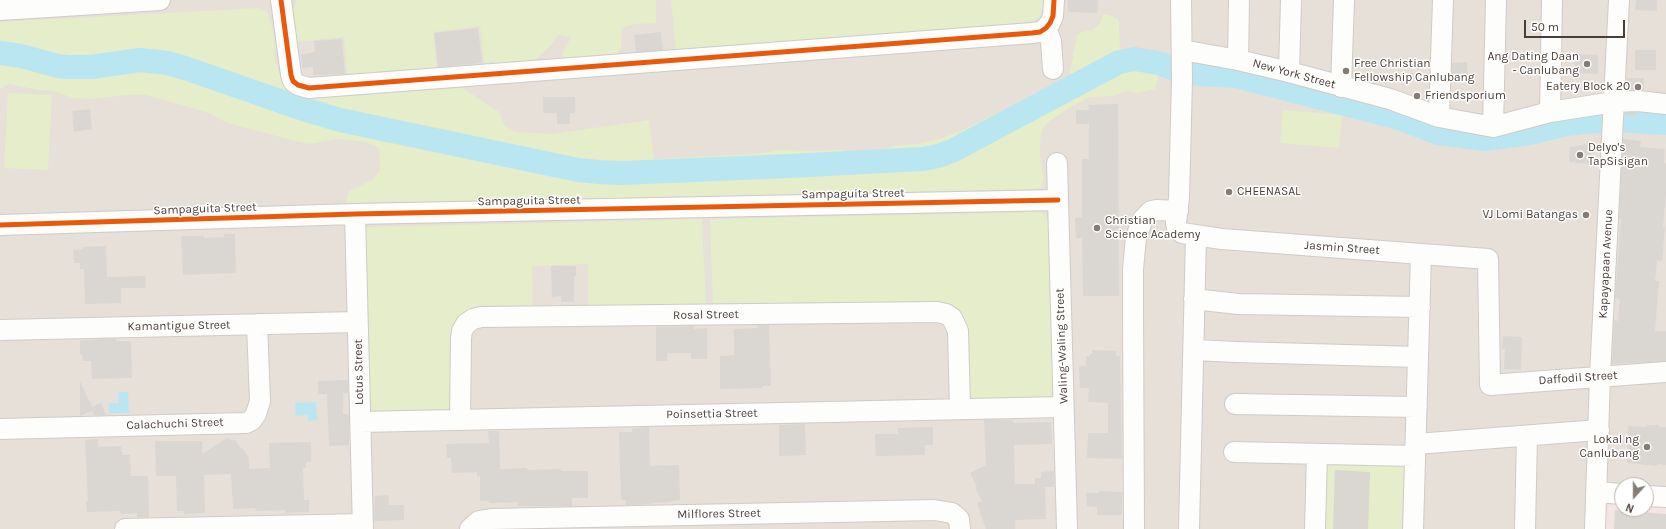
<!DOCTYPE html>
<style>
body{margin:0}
#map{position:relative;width:1666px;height:529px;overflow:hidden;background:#f2efeb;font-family:Karla,sans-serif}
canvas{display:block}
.north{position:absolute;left:1614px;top:477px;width:40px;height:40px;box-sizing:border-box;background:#fff;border:1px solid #b6b2af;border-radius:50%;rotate:201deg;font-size:11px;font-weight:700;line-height:16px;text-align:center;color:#493e36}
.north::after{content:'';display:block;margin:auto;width:14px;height:18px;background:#847c75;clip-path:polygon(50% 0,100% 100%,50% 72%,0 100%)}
.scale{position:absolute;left:1524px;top:20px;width:101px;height:18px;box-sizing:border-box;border:2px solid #493e36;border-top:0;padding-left:5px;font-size:12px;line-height:14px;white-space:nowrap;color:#493e36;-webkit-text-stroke:3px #fff;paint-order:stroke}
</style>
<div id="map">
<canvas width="1666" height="529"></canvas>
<div class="north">N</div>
<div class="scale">50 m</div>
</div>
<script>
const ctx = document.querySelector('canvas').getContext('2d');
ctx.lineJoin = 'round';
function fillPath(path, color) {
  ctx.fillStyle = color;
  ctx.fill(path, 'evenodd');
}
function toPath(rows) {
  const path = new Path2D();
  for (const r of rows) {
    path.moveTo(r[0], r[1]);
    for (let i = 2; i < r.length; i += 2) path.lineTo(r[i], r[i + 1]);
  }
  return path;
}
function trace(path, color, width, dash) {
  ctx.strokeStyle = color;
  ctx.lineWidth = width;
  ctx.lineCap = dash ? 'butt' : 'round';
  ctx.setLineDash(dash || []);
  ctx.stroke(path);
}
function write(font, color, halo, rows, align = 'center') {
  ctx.font = font + ' Karla,sans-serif';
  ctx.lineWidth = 3;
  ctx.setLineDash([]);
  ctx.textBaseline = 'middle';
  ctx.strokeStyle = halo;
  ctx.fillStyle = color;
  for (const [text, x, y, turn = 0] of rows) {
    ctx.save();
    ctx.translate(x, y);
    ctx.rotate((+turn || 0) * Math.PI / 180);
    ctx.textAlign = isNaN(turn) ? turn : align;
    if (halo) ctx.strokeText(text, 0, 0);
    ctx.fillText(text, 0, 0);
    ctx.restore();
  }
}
fillPath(toPath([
 [0,0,1666,0,1666,529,0,529],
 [1622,485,1646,485,1646,509,1622,509]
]), '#e6e0d8');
fillPath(toPath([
 [1602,503,1622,504,1622,509,1646,509,1646,506,1666,507,1666,529,1601,529]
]), '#f4e4e3');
fillPath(toPath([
 [297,0,656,0,656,23,635,24,622,28,621,48,617,54,608,54,586,61,564,62,562,54,571,37,558,35,552,44,543,53,535,60,521,66,485,69,480,26,434,32,437,72,373,76,347,73,344,37,297,42,293,10],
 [671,0,1044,0,1044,6,1040,17,1030,24,676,52],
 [259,8,268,13,273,31,275,46,274,56,277,65,282,81,291,91,324,96,352,95,463,88,499,112,505,126,516,132,552,134,649,120,654,159,757,154,781,150,813,151,842,150,869,154,894,146,917,144,939,139,963,130,1008,108,1057,88,1067,82,1071,67,1077,35,1083,31,1093,30,1100,23,1103,14,1113,16,1119,21,1120,52,1136,57,1152,59,1159,74,1155,89,1137,93,1126,91,1114,96,1090,97,1071,107,1051,120,1043,128,1040,141,1040,156,1044,180,1041,188,1031,189,435,203,392,201,345,204,349,191,372,180,380,171,379,148,366,142,338,139,309,144,295,141,228,123,206,112,146,95,125,95,91,99,73,98,53,91,39,90,9,84,0,89,0,22],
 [8,93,52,95,48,170,4,168],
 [1283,110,1342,115,1339,148,1280,143],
 [1622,116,1666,118,1666,127,1622,126],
 [1040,212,1047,216,1048,220,1053,391,1049,398,971,400,969,397,965,326,962,315,958,311,713,308,710,219],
 [702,219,706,308,593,310,588,305,588,264,532,266,533,311,476,312,452,410,370,413,369,409,365,229,369,227],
 [1321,461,1404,463,1402,529,1319,529]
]), '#e5edca');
fillPath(toPath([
 [118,392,128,392,129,413,109,413,109,403,119,403],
 [316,402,317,420,308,421,308,415,296,416,295,403]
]), '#bae6f2');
trace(toPath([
 [0,53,21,56,58,66,68,67,91,67,140,60,168,63,185,68,303,109,340,120,578,170,599,172,622,173,790,166,923,159,938,156,952,151,1119,62,1135,59,1158,63,1186,73,1235,76,1399,118,1438,133,1485,139,1529,133,1567,124,1584,122,1613,120,1666,123]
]), '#bae6f2', 24);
fillPath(toPath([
 [1068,0,1098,0,1097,13,1068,12],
 [1636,0,1657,0,1657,11,1635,10],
 [478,28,482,63,438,67,434,33],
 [661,32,663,50,636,52,634,35],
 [342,39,345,74,313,75,313,67,302,68,301,55,315,52,314,41],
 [1635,50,1656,50,1656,70,1635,70],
 [1575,54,1598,55,1598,74,1575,73],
 [1467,62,1468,77,1452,78,1452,63],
 [1627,78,1644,78,1644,90,1626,90],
 [543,97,575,97,575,113,570,113,570,124,557,124,557,113,543,113],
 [1118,104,1119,296,1083,296,1082,238,1076,238,1075,218,1082,217,1082,159,1089,159,1089,124,1076,124,1076,110,1089,110,1088,105],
 [90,109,92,129,74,132,72,111],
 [1625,113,1635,113,1635,116,1625,116],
 [1623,139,1641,141,1640,147,1665,149,1664,163,1666,163,1666,190,1663,227,1665,227,1662,261,1657,260,1655,281,1659,281,1655,331,1666,331,1666,361,1612,364,1614,320,1618,321,1620,299,1615,298,1621,219,1619,219],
 [1591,144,1591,164,1569,162,1570,147],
 [224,234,235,234,236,273,183,275,181,236,204,236,204,238,224,237],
 [106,246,107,277,145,276,146,288,121,288,121,303,85,304,84,269,80,269,80,263,74,263,73,250,83,249,83,247],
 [551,266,576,266,576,276,574,276,574,302,561,302,561,296,552,297],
 [757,325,769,325,771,386,762,386,762,388,720,389,720,356,734,355,734,329,757,328],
 [694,326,694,329,707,328,707,359,691,359,691,353,667,353,667,361,656,361,656,327],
 [1503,336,1522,337,1521,370,1504,369,1505,349,1502,349],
 [116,339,116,341,131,341,132,378,92,379,91,361,83,361,82,354,80,354,80,340],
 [1092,350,1116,351,1116,356,1120,356,1122,459,1087,458,1088,433,1108,433,1108,403,1088,402,1089,388,1080,388,1079,366,1086,366,1086,356,1090,356,1090,354,1092,354],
 [348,380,348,393,343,393,343,414,349,414,349,445,329,446,327,394,318,394,318,381],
 [80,381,92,407,101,403,106,415,94,415,92,411,80,416],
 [984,420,1013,420,1013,423,1051,422,1052,444,1014,445,1015,484,1035,484,1035,478,1041,478,1041,472,1054,471,1054,487,1045,487,1046,519,1015,520,1015,529,986,529,977,503,982,501,975,488,977,487,970,473,986,465],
 [805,424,806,455,779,456,779,425],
 [1646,425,1659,425,1659,427,1666,427,1666,465,1657,464,1657,466,1627,463,1628,426,1647,427],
 [649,427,650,466,679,465,680,500,671,501,671,502,651,503,651,504,626,505,626,500,621,500,619,432,632,432,632,428],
 [933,427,933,445,925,445,925,455,876,456,875,434,898,434,898,428],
 [488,431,499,431,500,469,527,468,527,470,561,469,561,471,588,471,588,498,572,498,572,506,518,506,518,502,489,503,489,501,480,501,480,476,477,477,477,472,452,473,451,458,447,458,446,444,489,443],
 [227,438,236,441,241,449,242,448,249,458,249,469,270,468,269,443,311,442,311,462,306,462,306,468,303,468,304,500,309,500,309,512,285,513,285,510,256,511,255,508,233,509,231,474,204,475,205,513,184,514,184,511,177,511,176,476,156,476,155,441,202,441,202,454],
 [98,439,98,447,121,446,122,455,130,455,131,476,148,476,149,517,137,517,137,513,121,514,121,511,87,512,86,502,88,501,85,440],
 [1335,470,1370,472,1368,529,1333,529],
 [1099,491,1122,492,1122,515,1097,515,1097,507,1087,506,1086,493,1099,493],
 [388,495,389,505,404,505,404,520,374,521,375,496],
 [1615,510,1666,514,1666,529,1614,529]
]), '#dad6d2');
const minor = toPath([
 [281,0,291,75,293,81,298,85,309,88,1032,33,1040,32,1046,28,1050,23,1053,16,1054,0],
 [1181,0,1182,80,1179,198,1176,223,1177,228,1182,233,1222,239,1488,259,1490,385,1666,372],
 [0,10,160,0],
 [1046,28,1051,41,1053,69],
 [1182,50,1238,60,1289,72,1390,99,1439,117,1493,127,1550,112,1614,102,1638,101,1666,104],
 [1238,60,1239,0],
 [1289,72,1291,0],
 [1341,87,1344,0],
 [1550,112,1552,0],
 [1439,117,1443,0],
 [1493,127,1496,0],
 [1057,163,1067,529],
 [355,214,363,529],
 [0,225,355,214,1058,200],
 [1194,299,1238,304,1420,307],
 [0,330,357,322],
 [1194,350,1236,352,1418,357],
 [1235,404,1417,407],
 [460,420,461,338,462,331,466,324,473,319,481,317,937,312,946,314,952,318,958,331,960,409],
 [360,422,1063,407],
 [0,429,246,423,252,420,256,414,260,401,257,324],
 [1416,444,1599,430],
 [1234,452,1415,456],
 [1597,492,1622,494],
 [1646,496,1666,497],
 [125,529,363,524],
 [470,529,479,521,491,519,934,510,952,513,959,519,960,529],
 [1134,529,1133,307,1133,269,1136,237,1143,219,1151,211,1156,210,1178,211],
 [1189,529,1196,236],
 [1315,529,1317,454],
 [1413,529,1421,255],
 [1525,529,1527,436],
 [1595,529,1600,376,1619,0]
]);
trace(minor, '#cfcbc7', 22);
trace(minor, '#fdfdfc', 20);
trace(toPath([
 [281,0,291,75,293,81,298,85,309,88,1032,33,1040,32,1046,28,1050,23,1053,16,1054,0],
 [0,225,355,214,1058,200]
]), '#e8590c', 5);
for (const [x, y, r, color] of [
 [1587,64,4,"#847c75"],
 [1346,71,4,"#847c75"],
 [1638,87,4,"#847c75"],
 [1417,96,4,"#847c75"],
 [1580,155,4,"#847c75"],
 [1229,192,4,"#847c75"],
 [1586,215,4,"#847c75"],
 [1097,228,4,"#847c75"],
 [1647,447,4,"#847c75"]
]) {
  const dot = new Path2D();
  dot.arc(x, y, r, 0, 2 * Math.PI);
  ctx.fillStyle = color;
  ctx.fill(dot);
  trace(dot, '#fff', 1.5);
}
write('12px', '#493e36', '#fff', [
 ["Ang Dating Daan",1579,57,"right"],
 ["- Canlubang",1579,71,"right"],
 ["Free Christian",1354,64],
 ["Fellowship Canlubang",1354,78],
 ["Eatery Block 20",1630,87,"right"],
 ["Friendsporium",1425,96],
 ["Delyo's",1588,148],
 ["TapSisigan",1588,162],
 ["CHEENASAL",1237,192],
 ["VJ Lomi Batangas",1578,215,"right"],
 ["Christian",1105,221],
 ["Science Academy",1105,235],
 ["Lokal ng",1639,440,"right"],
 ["Canlubang",1639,454,"right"]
], 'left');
write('12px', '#493e36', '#fff', [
 ["New York Street",1294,74,15],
 ["Sampaguita Street",853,194,-1],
 ["Sampaguita Street",529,201,-1],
 ["Sampaguita Street",205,209,-2],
 ["Jasmin Street",1342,248,4],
 ["Kapayapaan Avenue",1606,264,-87],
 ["Rosal Street",706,315,-1],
 ["Kamantigue Street",179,326,-1],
 ["Waling-Waling Street",1062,346,-92],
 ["Lotus Street",359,372,-91],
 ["Daffodil Street",1578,378,-4],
 ["Poinsettia Street",712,414,-1],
 ["Calachuchi Street",175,424,-2],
 ["Milflores Street",719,514,-1]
]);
</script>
